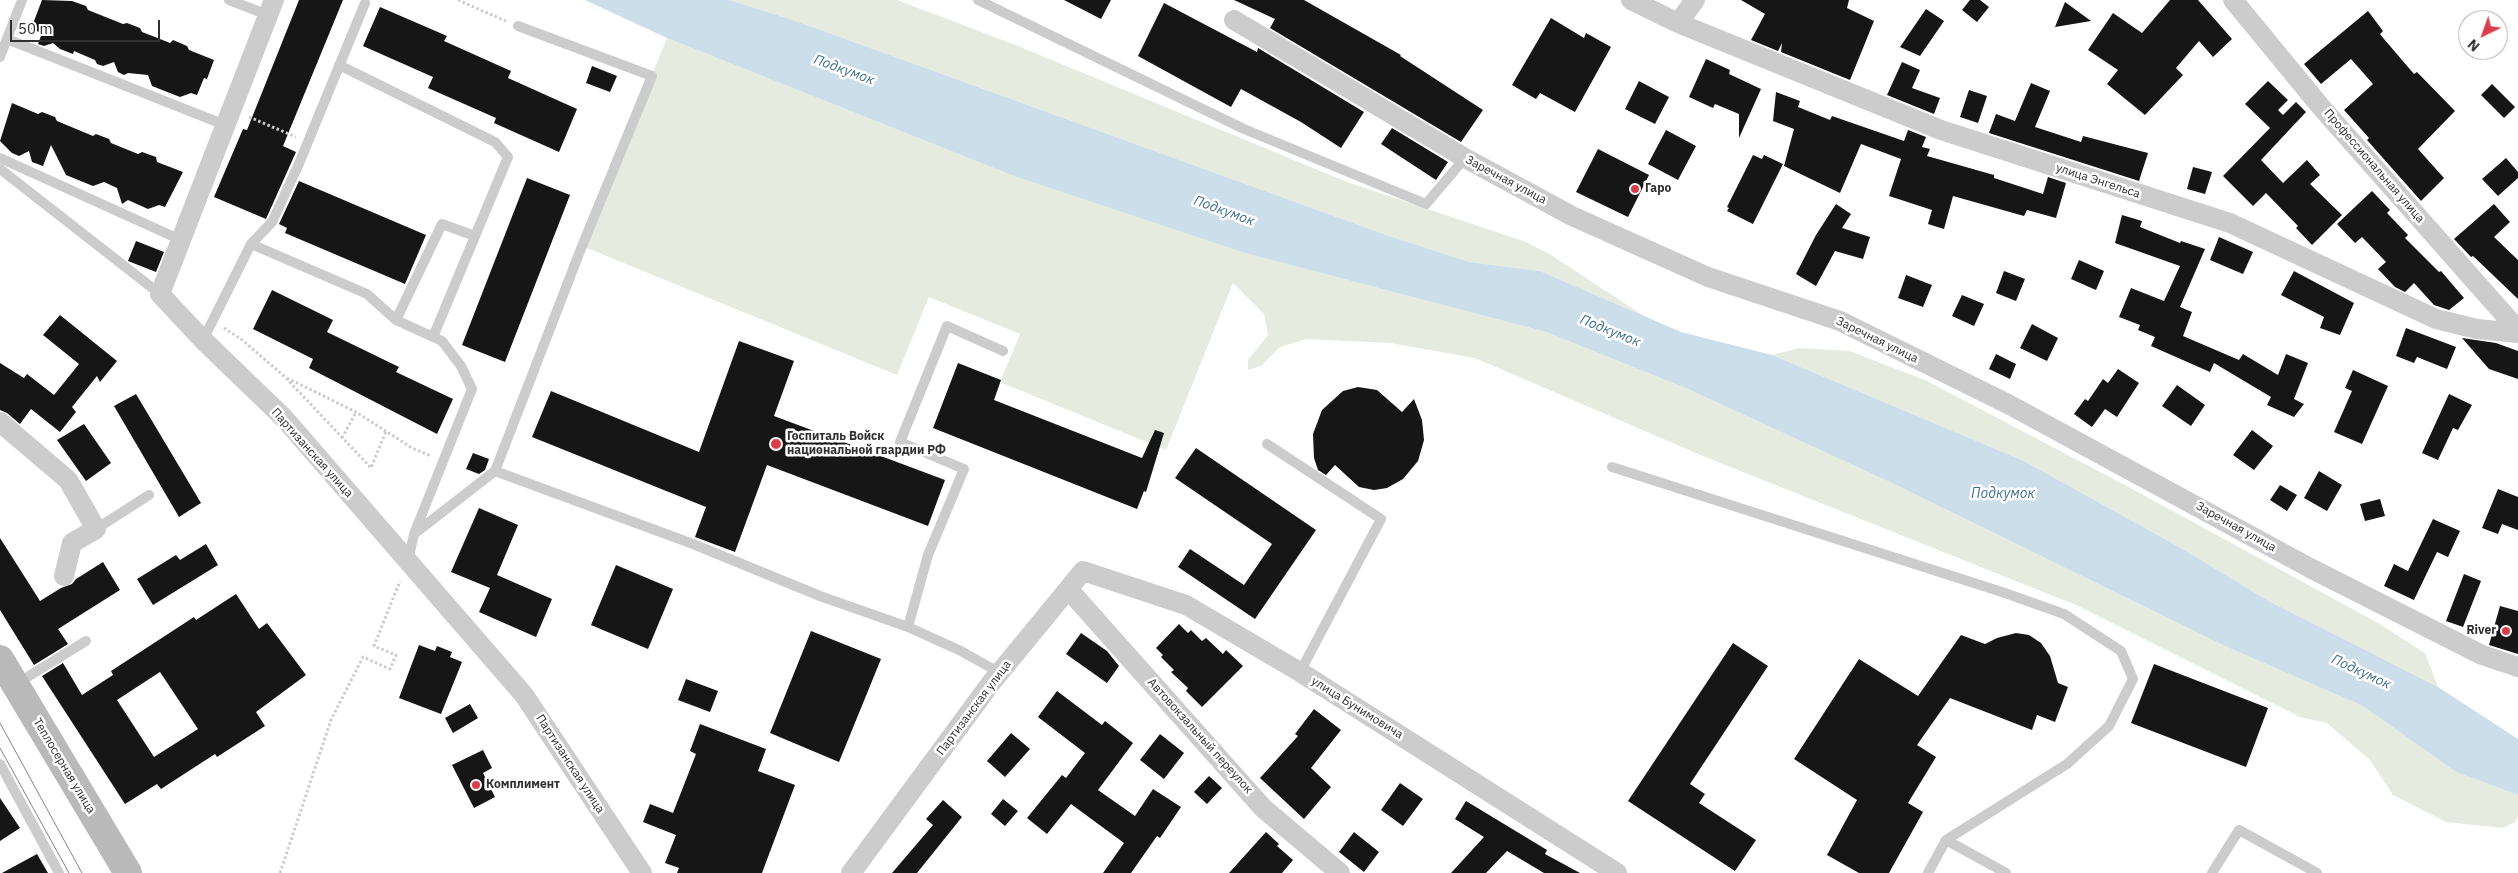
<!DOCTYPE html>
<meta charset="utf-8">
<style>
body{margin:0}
#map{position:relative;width:2518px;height:873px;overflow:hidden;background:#fff;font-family:"IBM Plex Sans",sans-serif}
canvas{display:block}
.north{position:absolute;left:2458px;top:10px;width:50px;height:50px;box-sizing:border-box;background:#fff;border:1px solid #acacac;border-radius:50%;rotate:222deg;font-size:14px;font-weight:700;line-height:20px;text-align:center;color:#2f2f2f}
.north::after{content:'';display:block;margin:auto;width:18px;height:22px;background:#d93e4b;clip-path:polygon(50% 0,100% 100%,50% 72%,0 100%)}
.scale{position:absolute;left:10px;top:20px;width:150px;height:22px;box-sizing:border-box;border:2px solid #2f2f2f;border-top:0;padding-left:6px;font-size:15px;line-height:18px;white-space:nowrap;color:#2f2f2f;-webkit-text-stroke:4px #fff;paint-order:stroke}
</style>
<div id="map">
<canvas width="2518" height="873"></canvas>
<div class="north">N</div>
<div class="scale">50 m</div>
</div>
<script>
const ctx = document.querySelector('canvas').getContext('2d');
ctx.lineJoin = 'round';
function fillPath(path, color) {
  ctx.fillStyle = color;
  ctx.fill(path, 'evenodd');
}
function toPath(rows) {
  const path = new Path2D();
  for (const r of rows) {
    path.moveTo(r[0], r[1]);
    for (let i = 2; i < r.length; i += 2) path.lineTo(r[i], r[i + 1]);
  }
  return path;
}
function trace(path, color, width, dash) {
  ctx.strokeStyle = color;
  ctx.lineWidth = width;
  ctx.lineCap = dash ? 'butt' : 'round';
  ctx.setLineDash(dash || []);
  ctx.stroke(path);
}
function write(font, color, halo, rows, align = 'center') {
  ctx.font = font + ' "IBM Plex Sans",sans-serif';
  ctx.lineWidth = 5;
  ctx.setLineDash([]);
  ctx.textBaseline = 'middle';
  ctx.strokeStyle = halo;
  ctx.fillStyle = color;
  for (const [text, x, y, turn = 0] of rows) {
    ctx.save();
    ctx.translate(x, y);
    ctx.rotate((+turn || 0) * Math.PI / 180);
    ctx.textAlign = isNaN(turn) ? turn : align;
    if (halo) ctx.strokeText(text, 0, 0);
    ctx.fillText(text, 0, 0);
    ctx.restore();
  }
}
fillPath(toPath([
 [729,0,897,0,1013,44,1347,182,1526,242,1551,255,1644,316,1540,271,1469,262,1389,236,793,20],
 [667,38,1014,176,1245,253,1546,332,1688,389,1894,484,2227,647,2363,706,2456,772,2518,795,2518,816,2515,822,2503,828,2446,822,2393,795,2370,760,2327,723,2300,717,2076,605,1703,456,1475,358,1390,343,1306,339,1280,347,1261,366,1248,370,1248,360,1268,335,1264,314,1233,283,1166,450,1000,382,1020,334,929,297,897,375,582,246],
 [1800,348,1849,351,1925,380,2123,484,2378,623,2425,653,2438,687,2267,600,2181,548,2024,461,1772,355]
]), '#e5ebde');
fillPath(toPath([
 [585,0,729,0,793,20,1389,236,1469,262,1540,271,1681,332,1772,355,2024,461,2181,548,2267,600,2438,687,2518,739,2518,795,2456,772,2363,706,2227,647,1894,484,1688,389,1546,332,1245,253,1014,176,667,38]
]), '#cbdeea');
fillPath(toPath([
 [42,0,72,1,86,6,88,10,123,24,127,23,140,28,142,32,155,37,170,43,173,40,187,46,189,50,214,60,207,79,204,78,197,95,191,93,180,97,152,86,148,75,128,73,124,75,118,72,114,62,103,66,97,64,95,60,74,51,73,54,60,49,53,43,44,46,38,44,42,33,31,29],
 [299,0,343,0,283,146,296,152,266,219,214,197,243,129,247,130],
 [1064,0,1111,0,1101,19],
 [1234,0,1304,0,1401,55,1400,56,1483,110,1461,142,1270,28,1275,19],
 [1741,0,1849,0,1847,8,1874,21,1850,80,1781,52,1782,43,1778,51,1751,40,1765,14],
 [1970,0,1980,0,1989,7,1977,22,1962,10],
 [2170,0,2198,0,2232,39,2213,57,2199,41,2176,68,2183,75,2145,115,2107,84,2118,70,2088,50,2113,13,2142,33],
 [2065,2,2091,21,2055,27],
 [1164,3,1257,52,1258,48,1364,112,1341,148,1301,122,1241,89,1231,107,1138,56],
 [380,7,447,36,444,41,511,71,508,78,577,109,559,152,494,123,496,118,428,88,433,77,363,46],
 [1926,9,1944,21,1920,56,1900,47],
 [2368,11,2383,31,2380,34,2384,39,2414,74,2417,72,2455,111,2418,149,2444,178,2421,201,2367,140,2369,138,2344,110,2373,84,2351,59,2321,84,2304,64],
 [1551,18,1584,38,1586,33,1611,47,1575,112,1540,93,1536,99,1512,85],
 [1706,59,1730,70,1729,74,1761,89,1739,138,1739,114,1715,104,1713,108,1689,97],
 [1902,62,1920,70,1912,88,1940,98,1934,114,1887,95],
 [592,66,617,76,610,92,586,83],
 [1639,81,1669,97,1655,124,1625,109],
 [2268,81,2288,100,2278,110,2283,115,2296,102,2306,112,2261,160,2283,183,2307,160,2320,175,2310,184,2342,215,2312,245,2296,228,2298,226,2266,193,2253,206,2223,176,2270,128,2245,104],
 [2031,83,2050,91,2035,127,2081,142,2083,136,2148,153,2139,181,1989,133,1996,114,2015,121],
 [2492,84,2515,107,2504,118,2481,95],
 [1969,90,1987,96,1978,123,1960,117],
 [1776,92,1800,101,1798,107,1830,120,1832,116,1904,141,1908,130,1926,137,1922,147,1930,149,1927,156,1994,175,1994,178,2043,194,2048,177,2066,183,2056,218,2027,210,2024,216,1953,196,1944,229,1928,224,1932,210,1889,196,1901,159,1861,144,1840,193,1784,166,1794,129,1773,121],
 [12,103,38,114,42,112,55,117,57,121,93,136,96,134,109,139,111,143,138,154,142,152,156,157,157,162,183,172,165,207,159,205,148,209,128,200,122,204,117,188,104,182,93,186,66,175,51,145,43,166,32,162,29,151,19,156,12,153,0,141],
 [1392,128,1448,162,1436,180,1381,144],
 [1666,130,1696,146,1678,180,1648,164],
 [1598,149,1649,175,1628,217,1576,192],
 [1753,155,1762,159,1764,155,1783,164,1753,224,1727,211,1729,208,1727,207],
 [2506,158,2518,172,2518,178,2498,196,2482,179],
 [2193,167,2212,172,2205,194,2187,189],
 [527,178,570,195,505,362,462,345],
 [299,181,426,235,405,284,285,233,287,228,279,224],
 [2372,191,2390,210,2387,213,2408,235,2405,238,2439,272,2441,271,2464,298,2449,310,2434,305,2414,283,2405,292,2395,287,2378,269,2386,262,2362,237,2355,243,2337,224],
 [1836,204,1851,214,1842,228,1870,237,1863,259,1835,251,1816,286,1796,274,1816,235],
 [2494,204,2510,222,2494,237,2518,260,2518,299,2473,256,2471,257,2454,239],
 [2122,215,2142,221,2140,227,2180,243,2181,241,2205,249,2180,307,2192,312,2183,336,2239,360,2243,354,2278,375,2286,354,2308,363,2294,399,2304,404,2294,417,2267,405,2271,397,2214,363,2210,372,2151,346,2155,337,2138,330,2140,325,2119,317,2131,288,2164,301,2180,266,2115,243],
 [2219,237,2253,252,2243,274,2210,260],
 [136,241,164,252,156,272,128,261],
 [2079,260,2104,271,2096,290,2071,279],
 [2004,271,2025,279,2016,301,1996,293],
 [2294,271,2354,303,2340,335,2320,328,2324,317,2281,295],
 [1906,275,1932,285,1923,307,1898,298],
 [272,290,333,320,327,332,399,367,396,372,453,399,437,434,309,368,313,359,253,329],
 [1962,295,1984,304,1974,326,1952,316],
 [60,315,117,361,100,382,97,376,72,407,76,412,60,432,31,409,20,424,7,413,0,410,0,363,24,378,27,374,54,395,79,364,43,335],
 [2032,324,2058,338,2047,361,2020,348],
 [2406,328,2456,347,2447,369,2417,357,2414,363,2396,356],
 [2462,338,2496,343,2518,351,2518,379,2489,369],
 [739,341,794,361,774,416,945,480,928,526,767,465,735,552,695,537,706,507,532,437,551,391,699,452],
 [1996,354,2016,364,2010,379,1989,369],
 [958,363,1001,380,994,400,1142,458,1155,430,1164,433,1146,492,1144,491,1137,509,933,428],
 [2118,369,2139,383,2117,417,2105,409,2092,427,2074,414,2085,399,2088,401,2103,379,2108,383],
 [2353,370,2388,386,2362,444,2334,432,2352,391,2345,388],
 [2177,385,2205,405,2191,426,2162,406],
 [1358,387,1377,390,1402,412,1414,399,1422,420,1424,440,1418,461,1403,479,1387,488,1374,490,1359,487,1335,465,1326,475,1318,470,1314,458,1313,434,1322,410,1343,391],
 [136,394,201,503,179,517,114,406],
 [2449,394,2472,405,2458,430,2453,428,2438,460,2422,453],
 [84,424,111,463,86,481,57,440],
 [2252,430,2273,446,2254,470,2233,455],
 [1196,448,1316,530,1255,619,1178,567,1190,549,1244,585,1272,544,1175,478],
 [473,453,489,459,485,470,479,474,466,469],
 [2319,471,2342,485,2327,511,2304,498],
 [2280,485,2297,495,2287,511,2270,500],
 [2498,489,2518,497,2518,530,2502,524,2498,534,2482,528],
 [2380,499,2385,516,2365,521,2360,504],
 [479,508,518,525,497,575,552,599,536,637,479,612,490,588,451,572],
 [2433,519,2460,531,2448,557,2437,552,2414,600,2384,586,2394,564,2408,571],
 [0,538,40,601,61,588,72,584,76,579,103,562,120,590,58,629,68,644,34,665,0,610],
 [206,544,218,565,153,605,137,579,176,555,180,560],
 [616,565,673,589,648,649,591,625],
 [2464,574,2481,581,2463,627,2446,621],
 [236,594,259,629,267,623,306,675,256,712,265,726,217,757,215,754,161,789,157,784,125,804,42,676,63,663,82,695,113,675,111,671,194,617,196,620],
 [160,672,198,729,154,757,117,700],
 [2500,606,2518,611,2518,654,2489,645],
 [1179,624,1188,633,1191,630,1202,641,1206,638,1223,654,1226,650,1243,666,1202,707,1186,691,1188,688,1171,672,1174,670,1161,657,1163,655,1156,648],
 [811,631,881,659,839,762,770,733],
 [1081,633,1107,651,1119,666,1107,683,1066,654],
 [2016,633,2029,635,2041,643,2050,656,2058,683,2068,687,2055,722,2037,715,2032,730,1950,698,1917,745,1936,757,1908,803,1923,812,1889,873,1859,873,1827,855,1857,800,1794,759,1859,659,1918,696,1961,635,1985,644,1997,638],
 [1733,643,1768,666,1690,784,1705,794,1699,803,1756,840,1735,871,1628,801],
 [419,645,435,651,437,646,452,652,450,657,462,662,441,714,399,698],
 [2154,664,2268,708,2246,767,2131,723],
 [686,679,718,691,710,712,678,700],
 [1057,691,1102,725,1105,721,1133,743,1098,790,1135,816,1153,789,1181,807,1160,838,1157,836,1131,873,1103,873,1124,843,1071,804,1047,834,1027,818,1062,775,1066,778,1085,753,1038,717],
 [470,704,478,718,453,733,445,718],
 [1314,709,1341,730,1311,768,1331,787,1304,819,1260,778,1298,736,1295,734],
 [700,724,766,749,758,771,795,785,762,873,677,873,679,868,665,863,676,835,643,822,650,804,673,813,696,754,690,751],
 [1011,733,1030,749,1005,777,987,761],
 [1160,734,1184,753,1164,779,1140,760],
 [483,750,492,768,483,773,495,797,474,808,452,765],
 [1209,776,1222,788,1207,804,1194,792],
 [1400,783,1423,799,1403,826,1381,810],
 [0,798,20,828,0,841],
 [1003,799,1018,811,1005,826,991,814],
 [943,800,962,817,917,873,892,873,933,825,926,819],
 [1466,801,1547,850,1545,854,1580,873,1544,873,1507,851,1486,873,1451,873,1484,837,1455,819],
 [1266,832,1279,844,1277,846,1293,860,1282,873,1229,873],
 [1354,832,1379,852,1364,872,1339,852],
 [37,854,48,873,2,873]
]), '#161616');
trace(toPath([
 [458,0,506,21],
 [249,117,296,137],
 [224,328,241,339,284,376,371,468,386,431],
 [287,378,356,412,412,448,431,456],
 [342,438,356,412],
 [280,873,331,720,363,657,390,669,396,655,374,646,400,581]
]), '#ccc', 3, [2.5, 2.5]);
trace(toPath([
 [229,0,268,15],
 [978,0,1244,129,1426,204,1465,158],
 [7,39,225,125],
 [0,57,22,0],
 [339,65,495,142,508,157,433,337],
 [0,158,181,240],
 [0,169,160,294],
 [251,244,272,222,298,166,365,3],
 [396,320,442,224,475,236],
 [203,340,251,244,367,294,396,320,442,341,461,366,472,389,414,534,408,561],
 [1267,444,1381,519,1300,672],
 [1612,467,2002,592,2064,614,2121,651,2133,679,2109,726,2067,764,1946,840],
 [495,471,582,246,652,76,518,26],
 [96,529,149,495],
 [414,534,495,471,693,544,820,596,908,627,961,651,1000,673],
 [908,627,928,555,964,469,900,442,947,326,1003,351],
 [16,684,86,641],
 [0,764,59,873],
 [1928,873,1946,840,2006,873],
 [2212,873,2239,830,2317,873]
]), '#ccc', 10);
trace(toPath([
 [274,0,160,294,203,340,284,418,524,695,642,873],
 [1631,0,1678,23,1941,130,2230,223,2436,319,2477,329,2518,333],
 [2233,0,2321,107,2518,330],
 [1234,20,1465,158,1572,216,1708,277,1840,321,2008,404,2310,568,2482,655,2518,667],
 [1678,23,1695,0],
 [0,422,68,480,96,529,72,543,64,576],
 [1069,590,1263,808,1340,873],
 [851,873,991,683,1083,571,1186,605,1300,672,1617,873]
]), '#ccc', 20);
trace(toPath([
 [0,659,128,873]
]), '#b9b9b9', 28);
trace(toPath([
 [0,723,82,873],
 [0,748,69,873]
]), '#848484', 1);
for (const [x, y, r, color] of [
 [1635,189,5,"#d93e4b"],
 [776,444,6,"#d93e4b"],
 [2506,631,5,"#d93e4b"],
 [476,785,5,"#d93e4b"]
]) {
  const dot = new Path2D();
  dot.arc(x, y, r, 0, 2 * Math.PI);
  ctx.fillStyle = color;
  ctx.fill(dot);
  trace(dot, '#fff', 2);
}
write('12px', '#2f2f2f', '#fff', [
 ["Профессиональная улица",2374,166,49],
 ["Заречная улица",1506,180,28],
 ["улица Энгельса",2098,181,18],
 ["Заречная улица",1877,340,26],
 ["Партизанская улица",312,453,48],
 ["Заречная улица",2236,527,29],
 ["Партизанская улица",974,708,-53],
 ["улица Бунимовича",1357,708,32],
 ["Автовокзальный переулок",1200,736,48],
 ["Партизанская улица",570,764,57],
 ["Теплосерная улица",64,766,59]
]);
write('bold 12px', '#2f2f2f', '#fff', [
 ["Гаро",1645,189],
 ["Госпиталь Войск",787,437],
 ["национальной гвардии РФ",787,451],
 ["River",2496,631,"right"],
 ["Комплимент",486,785]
], 'left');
write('italic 14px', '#42708c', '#fff', [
 ["Подкумок",844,70,20],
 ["Подкумок",1224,211,20],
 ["Подкумок",1610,331,22],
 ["Подкумок",2003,494],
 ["Подкумок",2361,672,25]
]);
</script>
